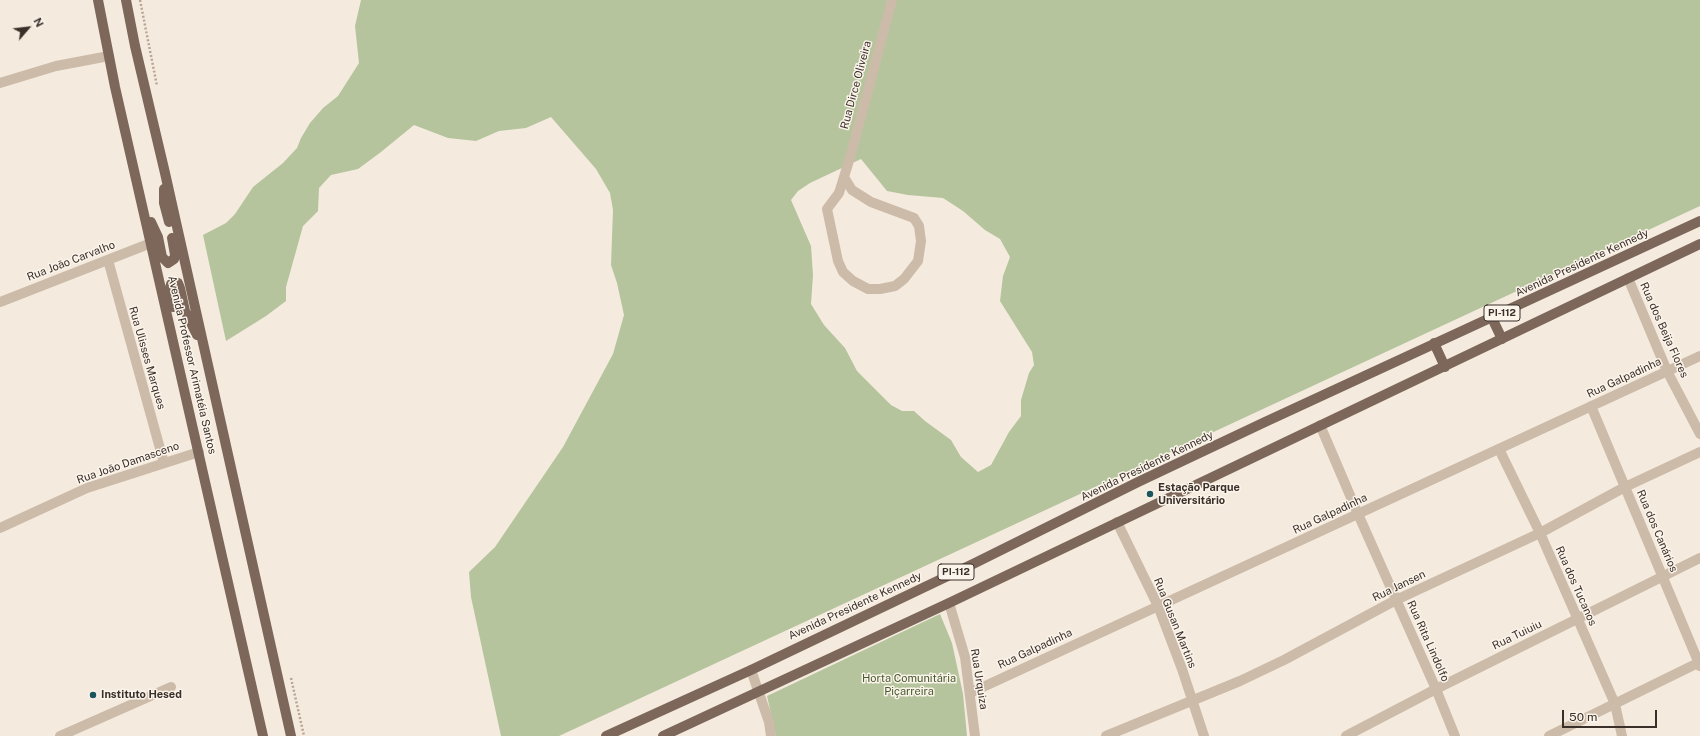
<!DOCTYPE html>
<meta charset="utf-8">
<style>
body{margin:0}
#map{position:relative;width:1700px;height:736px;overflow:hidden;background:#f4ebde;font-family:"Public Sans",sans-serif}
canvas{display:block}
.north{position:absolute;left:8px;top:8px;width:40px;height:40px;-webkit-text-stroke:3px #fbf4eb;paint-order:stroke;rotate:62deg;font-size:11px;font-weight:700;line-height:16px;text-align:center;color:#3a2f29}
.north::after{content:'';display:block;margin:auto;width:14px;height:18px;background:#3a2f29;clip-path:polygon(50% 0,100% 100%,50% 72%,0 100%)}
.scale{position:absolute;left:1562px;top:710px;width:95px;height:18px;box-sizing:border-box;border:2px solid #3a2f29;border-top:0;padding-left:5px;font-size:12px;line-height:14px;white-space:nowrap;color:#3a2f29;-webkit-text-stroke:3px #fbf4eb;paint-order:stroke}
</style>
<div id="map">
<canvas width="1700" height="736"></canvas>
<div class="north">N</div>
<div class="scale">50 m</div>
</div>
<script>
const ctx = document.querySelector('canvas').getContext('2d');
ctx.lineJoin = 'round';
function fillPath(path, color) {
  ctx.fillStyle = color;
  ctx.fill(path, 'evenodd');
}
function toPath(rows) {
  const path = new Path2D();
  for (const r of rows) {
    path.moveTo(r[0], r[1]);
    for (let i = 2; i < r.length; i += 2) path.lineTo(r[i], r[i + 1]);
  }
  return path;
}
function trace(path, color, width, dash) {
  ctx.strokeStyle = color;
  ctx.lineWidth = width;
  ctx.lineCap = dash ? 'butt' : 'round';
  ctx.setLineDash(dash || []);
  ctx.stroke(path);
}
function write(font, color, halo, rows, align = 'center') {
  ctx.font = font + ' "Public Sans",sans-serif';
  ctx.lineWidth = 3;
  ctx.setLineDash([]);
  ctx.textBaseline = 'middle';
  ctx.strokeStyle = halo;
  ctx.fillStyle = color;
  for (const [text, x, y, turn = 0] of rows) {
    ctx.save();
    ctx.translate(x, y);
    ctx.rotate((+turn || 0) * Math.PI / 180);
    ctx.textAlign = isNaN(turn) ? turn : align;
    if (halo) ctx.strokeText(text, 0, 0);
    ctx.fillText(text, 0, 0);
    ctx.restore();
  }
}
fillPath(toPath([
 [361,0,1700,0,1700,206,559,736,501,736,471,597,469,572,495,547,563,447,613,354,624,315,617,283,611,265,613,210,610,193,596,169,551,117,526,128,499,131,476,141,448,138,414,125,381,152,358,169,331,175,319,188,318,211,303,226,286,287,286,301,266,316,226,341,203,235,226,223,235,214,253,187,283,163,297,148,301,138,310,123,323,108,338,96,359,63,355,26],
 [861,159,887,191,908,195,943,198,963,211,985,230,1000,239,1010,257,1003,276,1000,301,1032,352,1034,365,1029,373,1021,400,1021,416,1009,432,991,465,978,472,961,457,951,440,925,421,914,411,902,411,891,405,857,371,845,348,824,325,811,304,813,275,811,246,791,200,798,191,810,183],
 [940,614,952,643,963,694,967,736,776,736,767,696]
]), '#b5c49d');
trace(toPath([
 [140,0,157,86],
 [291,678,304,736]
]), '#b9a593', 2.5, [2, 2]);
trace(toPath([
 [0,83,56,66,109,56],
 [844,177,852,190,871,202,914,218,919,226,921,241,918,261,904,279,895,286,880,289,868,289,853,281,843,272,838,261,827,209,839,193,844,177,851,154,892,0],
 [108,260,164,463],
 [1628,278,1667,371,1700,434],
 [0,302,151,243],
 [1591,406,1700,666],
 [1320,425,1358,514,1436,689,1455,736],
 [1499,449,1540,533,1615,704,1622,736],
 [1117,522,1158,606,1182,669,1204,736],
 [0,528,87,488,199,452],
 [949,603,965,657,975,736],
 [751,670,769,722,771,736],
 [970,693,1700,356],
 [60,736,171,687],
 [1106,736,1240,681,1284,660,1396,600,1540,533,1625,487,1700,452],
 [1346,736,1436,689,1700,558],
 [1549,736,1700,662]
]), '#cdbba9', 10);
trace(toPath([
 [98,0,115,87,263,736],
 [126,0,135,46,165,173,291,736],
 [164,189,164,203,169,222],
 [151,222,158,237,162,257,168,263,174,259,175,255,172,238],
 [173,307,170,289,171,284,175,282,178,283,180,288,185,311,197,335],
 [1492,318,1502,339],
 [1434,343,1445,367],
 [606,736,751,670,975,563,1138,482,1265,422,1700,221],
 [663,736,949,603,1700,244]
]), '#7c675a', 10);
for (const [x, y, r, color] of [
 [1150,494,4,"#1c555d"],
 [93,695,4,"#1c555d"]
]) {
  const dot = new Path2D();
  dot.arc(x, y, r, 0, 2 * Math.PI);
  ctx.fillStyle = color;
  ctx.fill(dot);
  trace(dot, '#fbf4eb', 1.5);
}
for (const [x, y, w] of [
 [1502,313,36],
 [956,572,36]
]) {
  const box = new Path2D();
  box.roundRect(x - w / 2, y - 8, w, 16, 3);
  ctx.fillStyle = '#fbf4eb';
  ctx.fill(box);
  trace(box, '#3a2f29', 1);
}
write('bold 10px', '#3a2f29', null, [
 ["PI-112",1502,313],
 ["PI-112",956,572]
]);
write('11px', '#3a2f29', '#fbf4eb', [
 ["Rua Dirce Oliveira",856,85,-75],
 ["Rua João Carvalho",71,261,-21],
 ["Avenida Presidente Kennedy",1582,263,-25],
 ["Rua dos Beija Flores",1664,330,66],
 ["Rua Ulisses Marques",147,358,74],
 ["Avenida Professor Arimatéia Santos",192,365,77],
 ["Rua Galpadinha",1624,378,-25],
 ["Rua João Damasceno",128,463,-19],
 ["Avenida Presidente Kennedy",1147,466,-26],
 ["Rua Galpadinha",1330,514,-25],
 ["Rua dos Canários",1657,531,67],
 ["Rua Jansen",1399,586,-26],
 ["Rua dos Tucanos",1576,586,66],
 ["Avenida Presidente Kennedy",855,606,-25],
 ["Rua Gusan Martins",1175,623,68],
 ["Rua Tuiuiu",1517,635,-26],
 ["Rua Rita Lindolfo",1428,641,66],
 ["Rua Galpadinha",1035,649,-25],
 ["Rua Urquiza",979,679,81]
]);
write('bold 11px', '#3a2f29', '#fbf4eb', [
 ["Estação Parque",1158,488],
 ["Universitário",1158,501],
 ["Instituto Hesed",101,695]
], 'left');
write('11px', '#46592c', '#fbf4eb', [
 ["Horta Comunitária",909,679],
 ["Piçarreira",909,692]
]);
</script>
